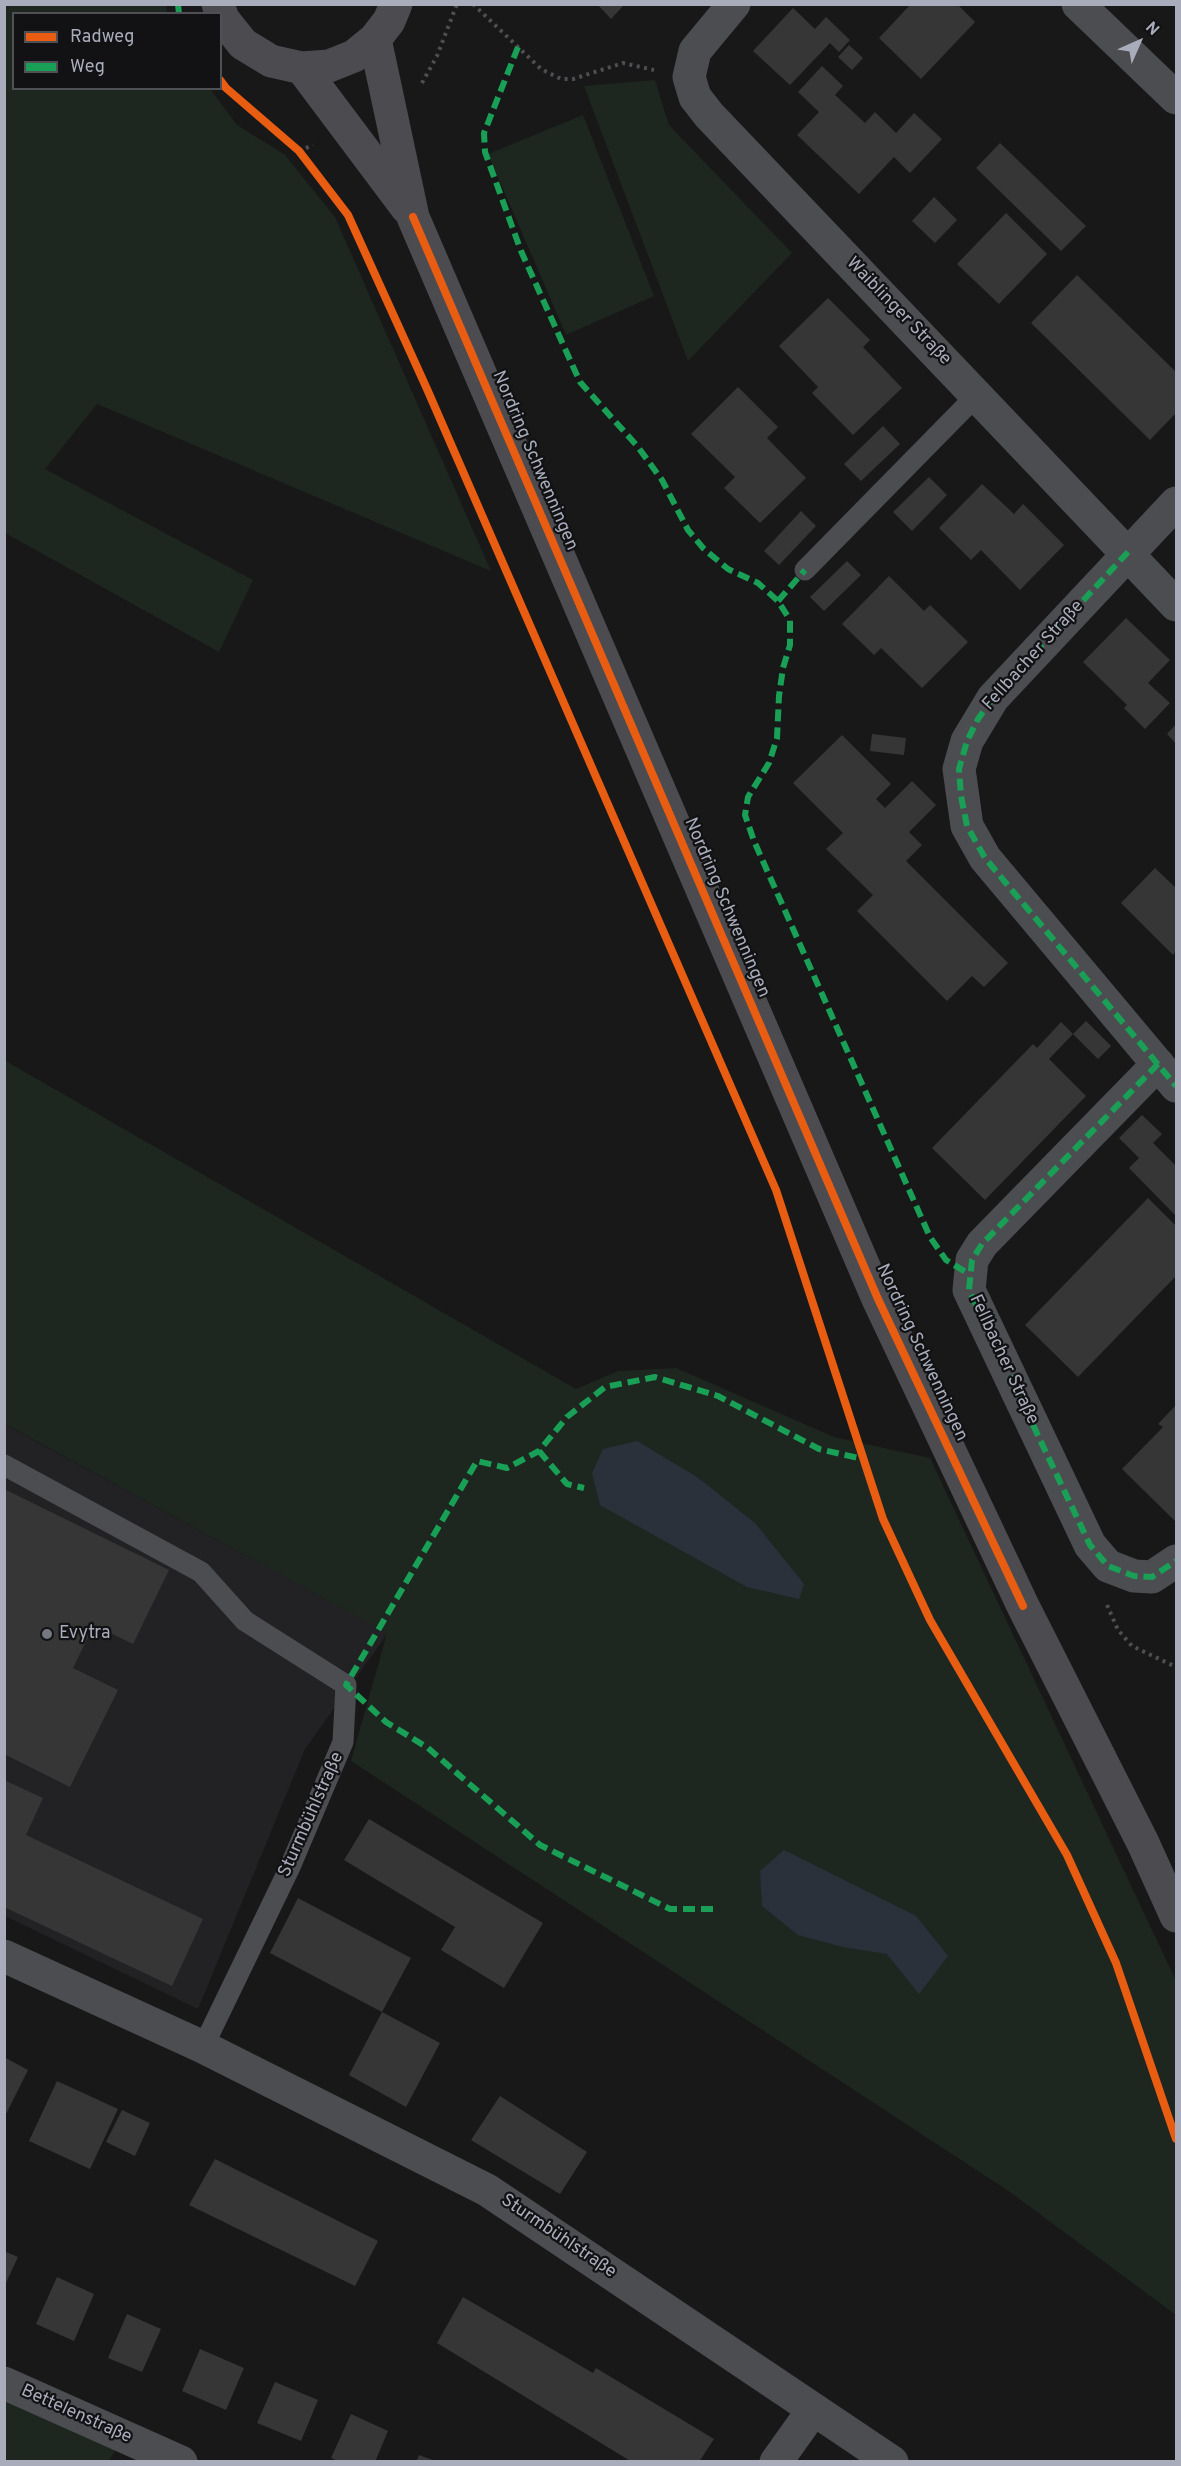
<!DOCTYPE html>
<meta charset="utf-8">
<style>
body{margin:0}
#map{position:relative;width:1181px;height:2466px;overflow:hidden;background:#181818;font-family:Overpass,sans-serif}
canvas{display:block}
.frame{position:absolute;inset:0;border:6px solid #a9acba;pointer-events:none}
.legend{position:absolute;left:12px;top:12px;width:210px;height:78px;box-sizing:border-box;background:#121214;border:2px solid #4e5056;margin:0;padding:8px 10px;list-style:none;font-size:18px;color:#a9acba}
.legend li{display:flex;align-items:center;gap:12px;height:30px}
.legend b{width:30px;border:2px solid #4e5056}
.north{position:absolute;left:1109px;top:12px;width:60px;height:60px;-webkit-text-stroke:4px #121214;paint-order:stroke;rotate:45deg;font-size:16px;font-weight:700;line-height:24px;text-align:center;color:#a9acba}
.north::after{content:'';display:block;margin:auto;width:21px;height:27px;background:#a9acba;clip-path:polygon(50% 0,100% 100%,50% 72%,0 100%)}
</style>
<div id="map">
<canvas width="1181" height="2466"></canvas>
<div class="frame"></div>
<ul class="legend">
<li><b style="height:8px;background:#e95d12"></b>Radweg</li>
<li><b style="height:8px;background:#1a9f57"></b>Weg</li>
</ul>
<div class="north">N</div>
</div>
<script>
const ctx = document.querySelector('canvas').getContext('2d');
ctx.lineJoin = 'round';
function fillPath(path, color) {
  ctx.fillStyle = color;
  ctx.fill(path, 'evenodd');
}
function toPath(rows) {
  const path = new Path2D();
  for (const r of rows) {
    path.moveTo(r[0], r[1]);
    for (let i = 2; i < r.length; i += 2) path.lineTo(r[i], r[i + 1]);
  }
  return path;
}
function trace(path, color, width, dash) {
  ctx.strokeStyle = color;
  ctx.lineWidth = width;
  ctx.lineCap = dash ? 'butt' : 'round';
  ctx.setLineDash(dash || []);
  ctx.stroke(path);
}
function write(font, color, halo, rows, align = 'center') {
  ctx.font = font + ' Overpass,sans-serif';
  ctx.lineWidth = 4.5;
  ctx.setLineDash([]);
  ctx.textBaseline = 'middle';
  ctx.strokeStyle = halo;
  ctx.fillStyle = color;
  for (const [text, x, y, turn = 0] of rows) {
    ctx.save();
    ctx.translate(x, y);
    ctx.rotate((+turn || 0) * Math.PI / 180);
    ctx.textAlign = isNaN(turn) ? turn : align;
    if (halo) ctx.strokeText(text, 0, 0);
    ctx.fillText(text, 0, 0);
    ctx.restore();
  }
}
fillPath(toPath([
 [4,1424,388,1633,305,1749,198,2009,5,1916]
]), '#222224');
fillPath(toPath([
 [5,4,166,5,167,13,14,14,14,88,210,89,237,125,285,155,335,217,491,571,97,404,45,469,253,580,219,652,5,533],
 [655,80,669,125,792,253,688,361,584,86],
 [583,115,654,296,566,335,488,154],
 [4,1060,576,1389,618,1371,676,1368,834,1437,930,1458,1176,1981,1176,2315,1010,2192,351,1761,387,1633,5,1424],
 [5,2395,117,2447,109,2461,5,2462]
]), '#1e2620');
fillPath(toPath([
 [637,1441,697,1477,755,1523,804,1584,799,1599,747,1587,600,1505,592,1473,603,1449],
 [784,1850,916,1916,948,1956,919,1994,887,1954,843,1947,798,1935,762,1906,760,1871]
]), '#2a313b');
fillPath(toPath([
 [597,4,625,4,611,19],
 [911,4,957,4,975,22,921,79,879,38],
 [793,8,815,29,826,17,850,40,839,52,830,43,790,85,753,51],
 [849,45,863,58,852,70,838,57],
 [822,66,843,86,835,95,865,123,875,112,896,133,914,113,942,139,910,173,894,157,859,194,797,135,819,112,798,92],
 [1000,143,1086,226,1061,251,976,168],
 [934,197,957,220,935,243,912,221],
 [1006,213,1047,254,999,304,957,264],
 [1077,275,1176,372,1176,413,1150,440,1031,323],
 [828,298,870,340,863,347,902,388,853,435,812,393,818,387,779,346],
 [738,387,778,427,767,438,806,478,760,523,724,488,735,477,691,434],
 [883,426,900,444,861,481,844,464],
 [929,477,947,495,912,531,893,512],
 [982,484,1014,514,1023,504,1064,545,1020,590,981,550,971,560,939,528],
 [801,511,816,526,779,565,764,551],
 [847,561,861,575,824,611,810,597],
 [889,576,924,611,930,605,968,642,922,688,881,648,874,655,842,624],
 [1126,618,1170,660,1148,683,1170,703,1145,729,1124,708,1127,705,1083,662],
 [1176,724,1176,744,1167,734],
 [872,734,906,738,904,755,870,751],
 [842,735,891,784,876,799,885,808,912,781,936,805,909,832,922,845,906,861,1008,963,984,987,972,976,947,1001,857,911,873,895,826,849,843,833,793,783],
 [1155,868,1176,888,1176,951,1173,955,1121,903],
 [1086,1021,1111,1046,1098,1059,1073,1034],
 [1061,1022,1073,1034,1049,1059,1086,1096,985,1200,932,1148,1033,1044,1037,1048],
 [1142,1115,1162,1134,1153,1143,1176,1166,1176,1216,1129,1168,1139,1158,1119,1138],
 [1148,1198,1176,1226,1176,1276,1078,1377,1025,1325],
 [1176,1405,1176,1522,1122,1469,1163,1427,1158,1424],
 [4,1489,169,1570,133,1644,94,1625,73,1668,118,1690,70,1787,4,1754],
 [4,1780,43,1798,26,1835,203,1919,172,1986,4,1907],
 [369,1819,543,1923,504,1988,441,1950,455,1927,344,1860],
 [298,1898,411,1958,382,2012,270,1953],
 [382,2012,440,2043,406,2107,349,2075],
 [4,2057,28,2070,4,2118],
 [57,2081,118,2109,90,2169,29,2141],
 [500,2096,587,2152,560,2194,471,2140],
 [122,2110,150,2123,135,2156,106,2142],
 [215,2159,378,2241,355,2286,189,2205],
 [4,2251,18,2257,4,2287],
 [57,2277,94,2294,74,2341,36,2324],
 [463,2297,593,2373,596,2368,714,2439,699,2462,632,2462,437,2343],
 [127,2314,161,2329,142,2372,108,2358],
 [200,2349,244,2368,226,2410,182,2391],
 [275,2382,318,2400,301,2441,257,2423],
 [351,2414,388,2431,375,2462,340,2462,331,2458],
 [419,2455,435,2461,435,2462,416,2462]
]), '#363637');
trace(toPath([
 [473,4,541,69,561,79,573,79,623,63,654,70],
 [422,83,437,56,457,4],
 [299,151,313,145],
 [1107,1605,1118,1630,1132,1646,1176,1667]
]), '#4e4e53', 4, [3, 4.5]);
trace(toPath([
 [805,570,977,395],
 [4,1465,201,1572,245,1621,346,1685,343,1742,290,1867,203,2047]
]), '#4c4d51', 21);
trace(toPath([
 [734,4,695,51,689,77,695,97,709,115,1176,605],
 [1078,4,1176,98],
 [1176,503,993,698,967,741,959,769,967,826,985,858,1176,1086],
 [1158,1064,982,1244,972,1260,969,1290,1090,1545,1108,1566,1134,1576,1152,1577,1176,1561],
 [4,1956,203,2047,487,2190,892,2462],
 [4,2383,181,2462],
 [776,2462,813,2410]
]), '#4c4d51', 33);
trace(toPath([
 [218,4,223,19,243,44,271,61,302,68,329,66,354,56,375,39,389,21,396,4],
 [375,39,413,217,878,1299,1023,1606,1143,1843,1176,1916],
 [302,68,407,208]
]), '#4b4b50', 33);
trace(toPath([
 [178,4,179,14],
 [518,47,484,133,485,152,521,251,580,382,638,447,662,480,688,530,704,549,728,569,758,583,778,601,790,620,790,645,783,668,779,696,777,738,769,763,748,797,745,815,754,841,930,1237,946,1260,969,1274],
 [1128,552,993,698,978,719,967,741,959,769,961,796,967,826,985,858,1176,1086],
 [778,601,805,570],
 [1158,1064,982,1244,972,1260,969,1290,1090,1545,1108,1566,1134,1576,1152,1577,1176,1561],
 [539,1451,567,1484,584,1488],
 [713,1909,670,1909,540,1845,428,1748,386,1722,346,1685,477,1461,507,1468,539,1451,567,1417,605,1387,655,1377,718,1396,819,1449,863,1459]
]), '#1a9f57', 6, [12, 6]);
trace(toPath([
 [220,80,226,88,299,151,348,215,427,389,776,1190,883,1519,930,1620,1067,1855,1116,1963,1176,2139],
 [413,217,878,1299,1023,1606]
]), '#e95d12', 8);
for (const [x, y, r, color] of [
 [47,1634,6,"#767881"]
]) {
  const dot = new Path2D();
  dot.arc(x, y, r, 0, 2 * Math.PI);
  ctx.fillStyle = color;
  ctx.fill(dot);
  trace(dot, '#121214', 2);
}
write('18px', '#a9acba', '#121214', [
 ["Waiblinger Straße",898,312,46],
 ["Nordring Schwenningen",534,461,67],
 ["Fellbacher Straße",1034,656,-48],
 ["Nordring Schwenningen",726,908,67],
 ["Nordring Schwenningen",921,1353,65],
 ["Fellbacher Straße",1003,1360,65],
 ["Sturmbühlstraße",312,1815,-66],
 ["Sturmbühlstraße",558,2237,34],
 ["Bettelenstraße",76,2415,24]
]);
write('18px', '#a9acba', '#121214', [
 ["Evytra",59,1634]
], 'left');
</script>
